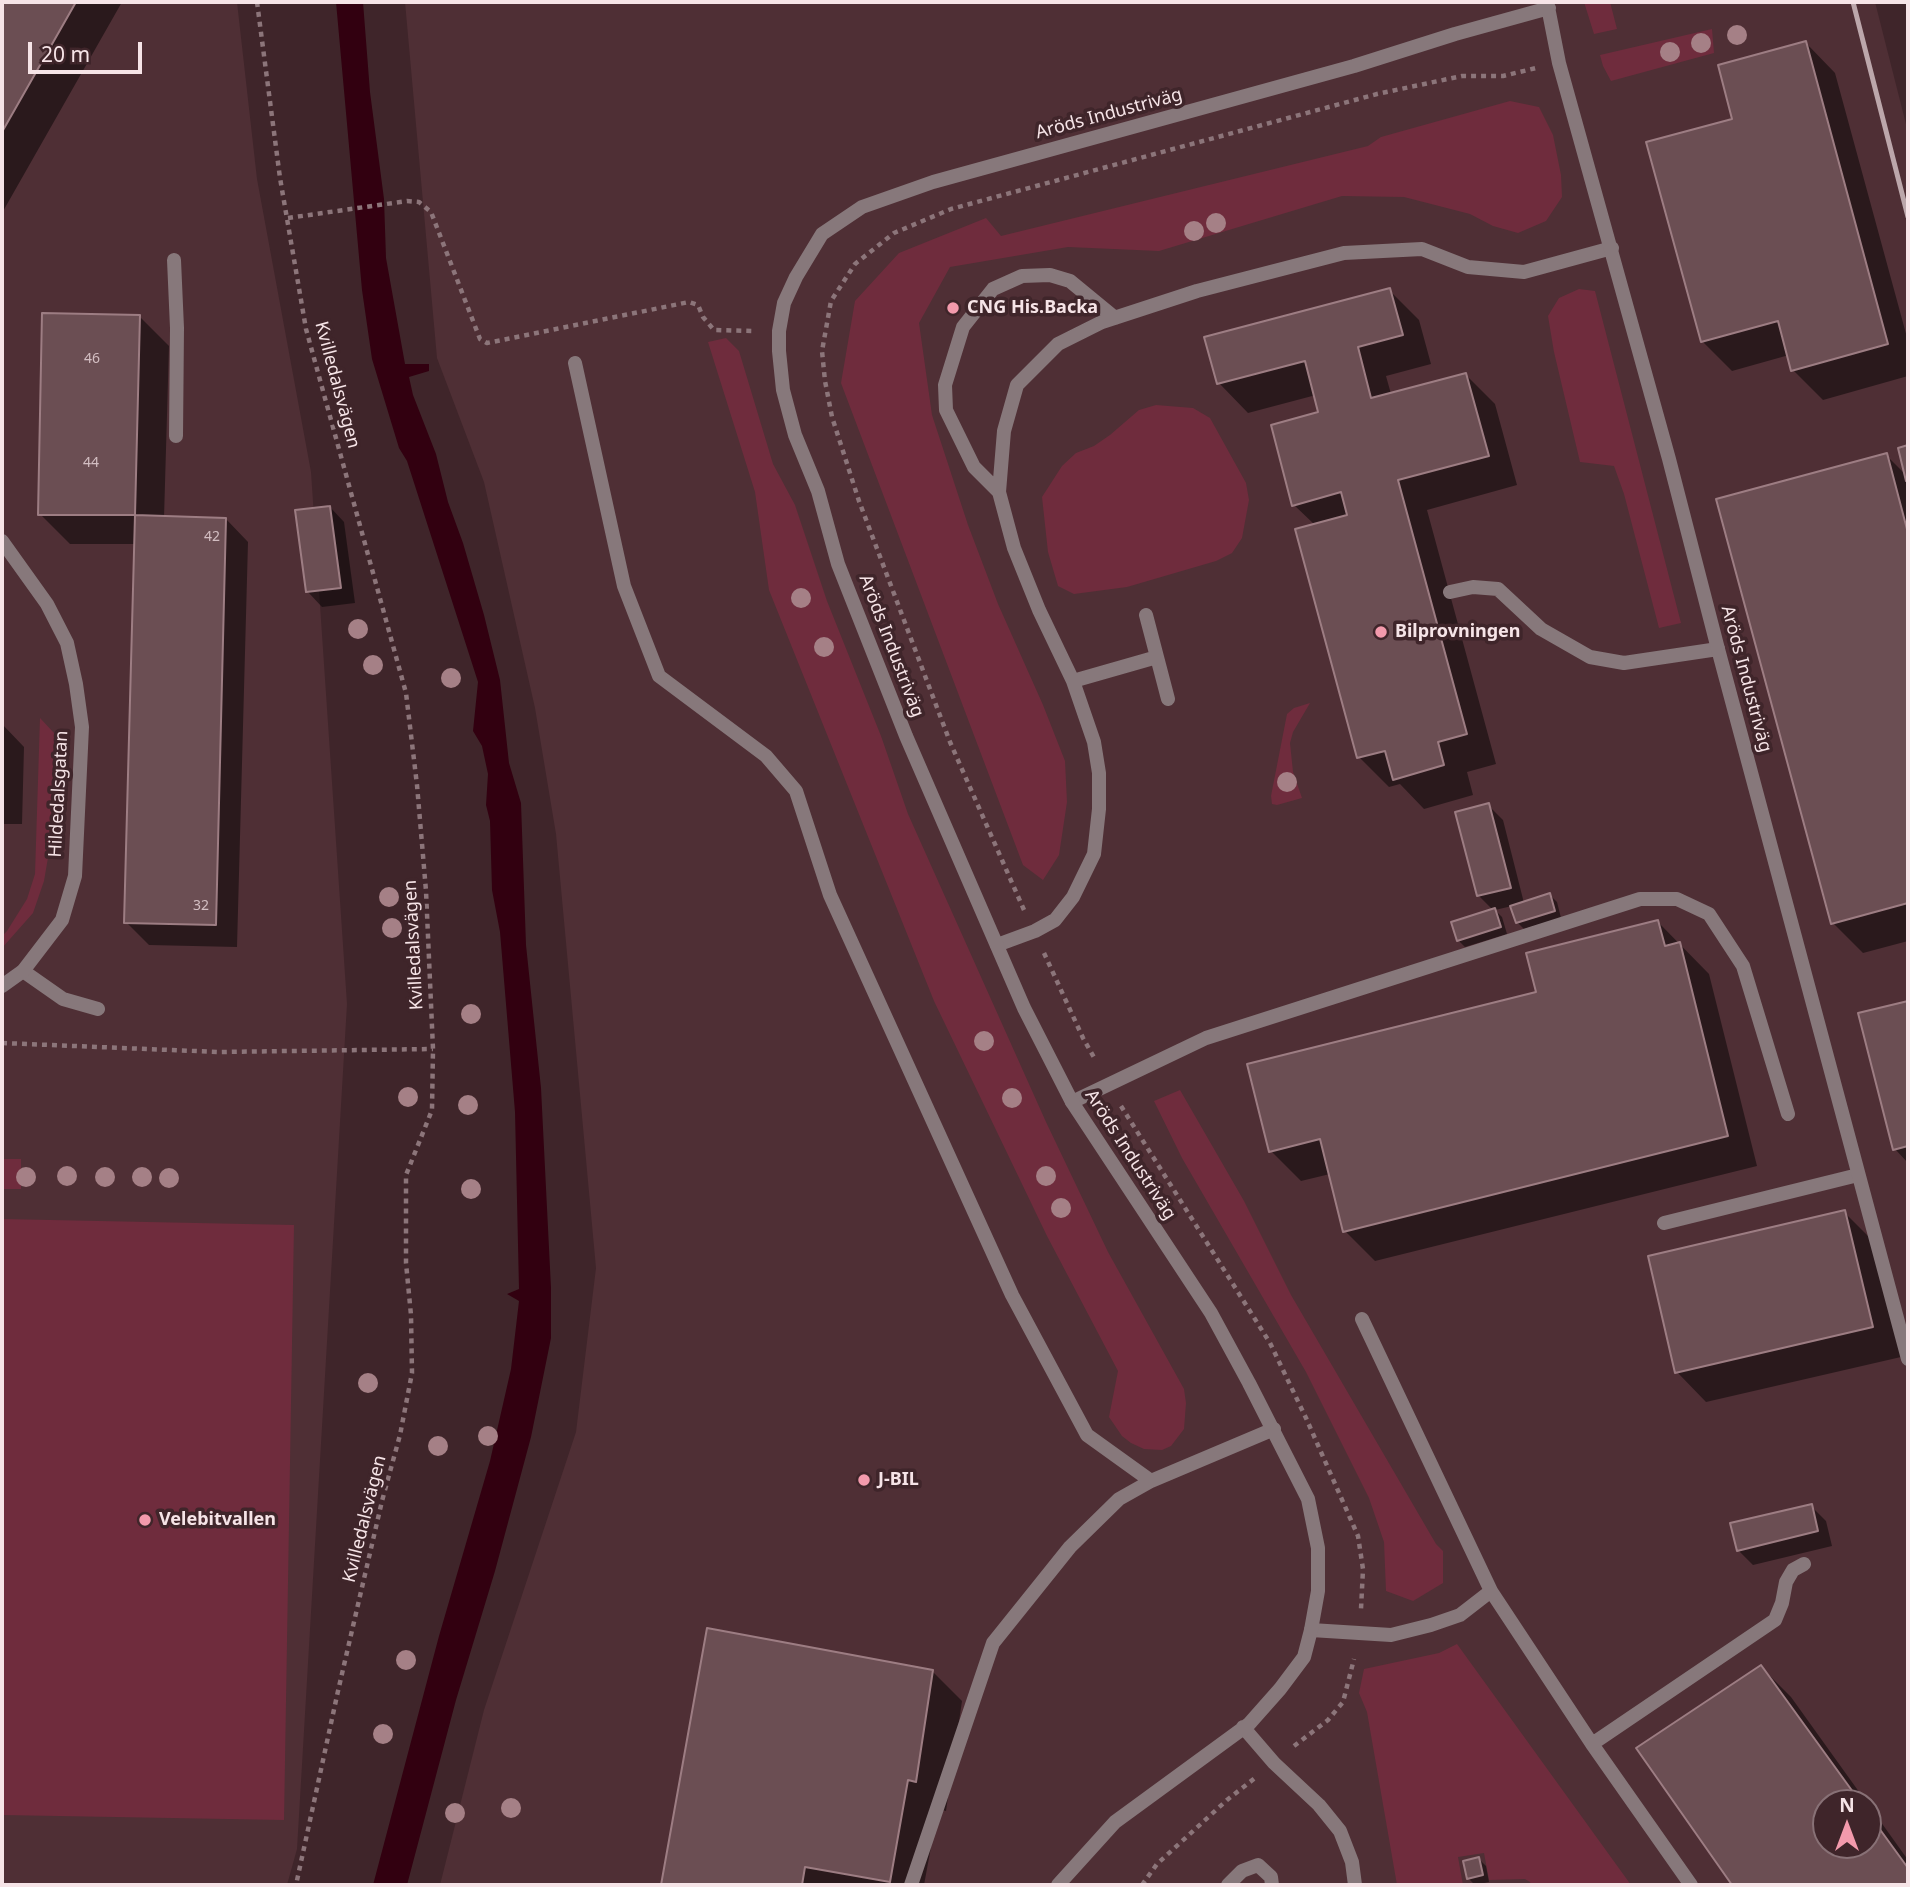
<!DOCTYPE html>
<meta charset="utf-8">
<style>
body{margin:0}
#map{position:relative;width:1910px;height:1887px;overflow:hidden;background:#3f252a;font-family:"Noto Sans",sans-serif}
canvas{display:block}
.frame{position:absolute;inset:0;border:4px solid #f6e4e7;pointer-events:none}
.north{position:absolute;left:1812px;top:1789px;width:70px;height:70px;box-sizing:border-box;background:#3f252a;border:2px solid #887176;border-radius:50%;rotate:0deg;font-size:19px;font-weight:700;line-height:28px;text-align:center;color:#f6e4e7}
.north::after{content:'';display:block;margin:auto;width:24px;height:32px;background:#f39aac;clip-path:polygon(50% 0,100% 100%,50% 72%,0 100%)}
.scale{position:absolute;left:28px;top:42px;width:114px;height:32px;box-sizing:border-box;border:4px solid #f6e4e7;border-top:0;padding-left:9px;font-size:21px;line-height:24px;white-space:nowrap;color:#f6e4e7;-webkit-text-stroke:5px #3f252a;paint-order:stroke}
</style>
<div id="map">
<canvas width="1910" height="1887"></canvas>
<div class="frame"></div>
<div class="north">N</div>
<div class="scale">20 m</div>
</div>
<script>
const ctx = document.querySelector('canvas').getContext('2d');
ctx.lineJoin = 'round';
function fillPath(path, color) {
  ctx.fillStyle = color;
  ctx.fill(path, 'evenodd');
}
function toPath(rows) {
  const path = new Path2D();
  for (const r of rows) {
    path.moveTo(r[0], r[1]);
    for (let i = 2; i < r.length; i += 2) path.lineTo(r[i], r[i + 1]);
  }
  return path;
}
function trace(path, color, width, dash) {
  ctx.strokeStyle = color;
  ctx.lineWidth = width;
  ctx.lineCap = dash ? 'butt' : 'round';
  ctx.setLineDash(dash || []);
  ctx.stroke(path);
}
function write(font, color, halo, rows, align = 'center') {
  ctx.font = font + ' "Noto Sans",sans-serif';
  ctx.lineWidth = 7;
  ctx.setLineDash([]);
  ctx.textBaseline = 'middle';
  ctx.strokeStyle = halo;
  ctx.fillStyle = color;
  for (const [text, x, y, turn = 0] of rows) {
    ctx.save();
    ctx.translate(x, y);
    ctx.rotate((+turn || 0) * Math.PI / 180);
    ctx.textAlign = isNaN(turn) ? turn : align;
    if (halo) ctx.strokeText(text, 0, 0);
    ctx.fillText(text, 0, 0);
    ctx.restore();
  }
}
fillPath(toPath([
 [2,2,237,2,257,179,311,472,347,1004,297,1849,287,1885,2,1885],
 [405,2,1875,2,1908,132,1908,1885,440,1885,484,1710,576,1432,596,1268,556,834,535,708,484,482,437,358],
 [1826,1803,1868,1803,1868,1845,1826,1845]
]), '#4f2f35');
fillPath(toPath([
 [1584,2,1610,2,1617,29,1594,34],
 [1712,29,1714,53,1611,81,1603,66,1600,55],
 [1510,101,1539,107,1553,135,1561,175,1562,197,1546,221,1518,233,1493,226,1470,214,1404,197,1342,196,1159,251,1068,247,950,267,919,323,932,415,968,525,998,604,1043,705,1065,761,1067,802,1059,855,1043,880,1023,865,841,383,855,301,899,253,986,218,1001,236,1368,146,1381,137],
 [1579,289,1595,291,1681,623,1659,628,1624,494,1614,466,1580,462,1554,352,1548,316,1559,298],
 [726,338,739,351,773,464,795,505,827,601,881,736,908,814,1046,1122,1108,1252,1184,1389,1186,1403,1184,1429,1171,1446,1162,1450,1144,1449,1131,1443,1122,1436,1109,1417,1118,1371,1047,1236,934,1001,769,590,755,492,708,342],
 [1156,405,1193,408,1210,418,1246,483,1249,500,1242,538,1232,553,1216,561,1127,587,1074,594,1058,586,1048,552,1042,497,1062,466,1076,453,1094,446,1110,435,1139,410],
 [1310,703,1293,732,1290,743,1293,772,1302,798,1277,805,1272,804,1271,796,1287,714,1294,708],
 [40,718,54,733,52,834,44,881,33,913,2,948,2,936,7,931,27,899,35,874],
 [1180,1090,1244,1201,1291,1295,1436,1544,1443,1551,1443,1583,1413,1601,1386,1591,1384,1542,1369,1498,1306,1372,1182,1158,1154,1101],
 [2,1159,21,1159,21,1189,2,1189],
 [2,1219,294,1225,284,1820,2,1815],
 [1457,1644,1631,1885,1531,1885,1530,1882,1525,1879,1489,1880,1484,1853,1458,1857,1463,1885,1397,1885,1367,1712,1359,1693,1364,1669,1439,1653]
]), '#6f2c3d');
fillPath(toPath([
 [336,2,363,2,370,92,384,199,386,258,405,364,429,364,429,371,409,377,413,395,436,454,448,502,463,543,484,615,500,680,509,763,521,803,526,945,541,1088,551,1288,551,1338,531,1437,495,1571,456,1700,407,1885,373,1885,439,1636,490,1461,511,1369,519,1301,507,1294,519,1289,515,1112,500,932,492,890,490,821,486,805,488,774,482,746,473,731,478,682,407,461,399,448,372,359,362,290]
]), '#320010');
fillPath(toPath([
 [2,2,122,2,2,213],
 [1806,43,1835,73,1908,341,1908,376,1823,400,1793,370,1789,355,1732,371,1702,341,1734,120],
 [1389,290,1419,320,1431,364,1386,376,1391,394,1466,375,1495,404,1517,485,1427,510,1496,764,1467,772,1473,795,1424,809,1400,784,1389,787,1359,757,1315,525,1294,505,1321,413,1316,395,1248,413,1219,383],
 [139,316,169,346,164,518,226,519,248,542,237,947,149,945,126,922,136,544,70,544,40,514],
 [1908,447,1908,941,1863,953,1833,923,1886,455,1906,475,1900,449],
 [330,507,344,522,355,603,322,607,308,592],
 [2,724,24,747,22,824,2,824],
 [1488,805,1503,820,1524,903,1550,895,1557,902,1561,918,1524,929,1517,922,1512,906,1495,910,1502,917,1507,934,1465,947,1458,940,1493,910,1478,895],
 [1658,922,1709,974,1757,1166,1375,1261,1345,1231,1330,1174,1301,1181,1271,1151],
 [1908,1003,1908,1163,1895,1149,1861,1015],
 [1844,1212,1874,1242,1901,1357,1706,1402,1677,1372],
 [1811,1506,1826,1521,1832,1546,1753,1565,1738,1550],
 [709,1630,933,1672,962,1701,946,1811,938,1809,924,1885,662,1885],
 [1761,1667,1791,1697,1867,1803,1826,1803,1826,1845,1868,1845,1868,1804,1908,1860,1908,1885,1735,1885,1639,1748],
 [1479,1859,1486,1866,1489,1882,1475,1885,1468,1878]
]), '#0007');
const building = toPath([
 [2,2,76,2,2,132,2,2],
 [1806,41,1888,344,1791,371,1778,321,1701,342,1646,142,1732,119,1718,65,1806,41],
 [1390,288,1403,335,1358,347,1371,398,1466,373,1489,456,1398,480,1467,734,1438,742,1444,765,1393,780,1385,751,1357,758,1295,529,1347,515,1341,492,1292,506,1271,425,1318,412,1305,361,1217,384,1204,337,1390,288],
 [42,313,140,315,135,515,38,515,42,313],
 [1908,445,1908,480,1906,481,1898,448,1908,445],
 [1887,453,1908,533,1908,903,1831,924,1716,499,1887,453],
 [330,506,341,588,306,592,295,510,330,506],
 [135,515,226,518,216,925,124,923,135,515],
 [1489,803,1511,888,1477,896,1455,812,1489,803],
 [1550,893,1555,911,1516,923,1510,906,1550,893],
 [1495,908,1501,927,1457,941,1451,922,1495,908],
 [1658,920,1665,946,1680,942,1728,1136,1343,1232,1320,1139,1269,1152,1247,1064,1536,992,1526,953,1658,920],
 [1908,1001,1908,1146,1893,1150,1858,1013,1908,1001],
 [1845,1210,1873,1327,1675,1373,1648,1256,1845,1210],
 [1812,1504,1818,1531,1737,1551,1730,1523,1812,1504],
 [707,1628,933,1670,916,1782,908,1780,890,1882,805,1867,802,1885,661,1885,707,1628],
 [1761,1665,1861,1803,1826,1803,1826,1845,1868,1845,1868,1813,1908,1868,1908,1885,1732,1885,1636,1748,1761,1665],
 [1479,1857,1483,1875,1467,1879,1463,1861,1479,1857]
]);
fillPath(building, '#6b4e53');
trace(building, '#9d7d83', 2);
trace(toPath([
 [257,2,280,178,306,329,406,693,417,785,426,891,433,1049,432,1110,406,1175,406,1263,411,1315,412,1373,400,1435,382,1501,338,1691,296,1885],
 [288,218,407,201,419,202,431,212,480,339,487,343,689,302,698,305,703,317,714,330,753,331],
 [1024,910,950,742,859,501,832,417,825,381,822,351,831,301,855,264,894,233,951,209,1377,94,1462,76,1503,76,1536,68],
 [1044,953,1083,1038,1096,1061],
 [2,1043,219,1052,433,1049],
 [1121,1106,1270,1343,1306,1418,1358,1536,1363,1569,1361,1609],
 [1294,1746,1328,1720,1343,1702,1354,1659],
 [1142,1885,1157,1864,1227,1800,1255,1778]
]), '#8c757a', 4.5, [5, 5]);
trace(toPath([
 [174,260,177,328,176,436],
 [575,363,624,586,659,676,766,756,796,791,830,895,1012,1295,1087,1435,1151,1481],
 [999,492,974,467,946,410,945,385,963,327,993,289,1022,276,1050,275,1070,281,1115,318],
 [1450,592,1473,587,1498,589,1541,629,1590,657,1624,663,1718,649],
 [1146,615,1168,699],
 [1073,681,1157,657],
 [997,945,1035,931,1055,920,1073,897,1094,854,1099,809,1099,773,1094,742,1073,681,1039,610,1014,548,999,492,1004,431,1017,385,1058,344,1102,322,1197,291,1344,253,1422,249,1468,267,1524,272,1612,248],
 [23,971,63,999,98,1009],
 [1072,1102,1206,1038,1640,899,1677,899,1709,914,1743,966,1788,1114],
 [1664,1223,1858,1175],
 [1362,1319,1491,1591,1592,1744,1691,1885],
 [1311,1630,1391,1635,1431,1625,1460,1615,1491,1591],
 [1592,1744,1775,1620,1782,1603,1786,1582,1793,1570,1804,1564],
 [911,1885,993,1643,1070,1547,1119,1499,1151,1481,1274,1429],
 [1228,1885,1242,1871,1258,1865,1271,1877,1272,1885]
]), '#87787b', 14);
trace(toPath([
 [1547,2,1559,63,1669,459,1718,649,1908,1359],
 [2,541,47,604,67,643,76,684,82,727,75,876,62,920,23,971,2,986],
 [1243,1727,1274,1763,1319,1805,1340,1831,1352,1862,1355,1885],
 [1058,1885,1115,1822,1249,1724,1280,1689,1304,1657,1311,1630,1318,1591,1318,1548,1308,1499,1249,1383,1211,1313,1072,1102,1024,1008,906,736,838,564,818,491,795,435,783,390,779,351,779,331,784,303,796,277,822,234,862,207,933,182,1354,66,1455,34,1549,8]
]), '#87787b', 14);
trace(toPath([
 [1853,2,1908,217]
]), '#bca7ab', 5);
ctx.fillStyle = '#a58086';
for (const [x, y] of [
 [1737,35],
 [1701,43],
 [1670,52],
 [1216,223],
 [1194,231],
 [801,598],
 [358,629],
 [824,647],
 [373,665],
 [451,678],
 [1287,782],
 [389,897],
 [392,928],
 [471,1014],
 [984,1041],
 [408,1097],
 [1012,1098],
 [468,1105],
 [67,1176],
 [1046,1176],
 [26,1177],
 [105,1177],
 [142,1177],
 [169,1178],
 [471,1189],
 [1061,1208],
 [368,1383],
 [488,1436],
 [438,1446],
 [406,1660],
 [383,1734],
 [511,1808],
 [455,1813]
]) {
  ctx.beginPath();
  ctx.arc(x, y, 10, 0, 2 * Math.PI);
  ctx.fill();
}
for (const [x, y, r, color] of [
 [953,308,7,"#f39aac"],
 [1381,632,7,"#f39aac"],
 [864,1480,7,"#f39aac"],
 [145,1520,7,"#f39aac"]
]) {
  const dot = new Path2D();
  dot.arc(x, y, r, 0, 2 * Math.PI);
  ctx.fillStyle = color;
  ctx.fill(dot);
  trace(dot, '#3f252a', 2.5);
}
write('14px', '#d3bec2', null, [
 ["46",92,359],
 ["44",91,463],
 ["42",212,537],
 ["32",201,906]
]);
write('18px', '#f6e4e7', '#3f252a', [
 ["Aröds Industriväg",1109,114,-15],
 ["Kvilledalsvägen",337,385,75],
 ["Aröds Industriväg",891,646,69],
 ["Aröds Industriväg",1746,679,75],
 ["Hildedalsgatan",59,794,-87],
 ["Kvilledalsvägen",414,945,-93],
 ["Aröds Industriväg",1130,1155,57],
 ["Kvilledalsvägen",365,1519,-76]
]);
write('bold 18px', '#f6e4e7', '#3f252a', [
 ["CNG His.Backa",967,308],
 ["Bilprovningen",1395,632],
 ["J-BIL",878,1480],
 ["Velebitvallen",159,1520]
], 'left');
</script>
